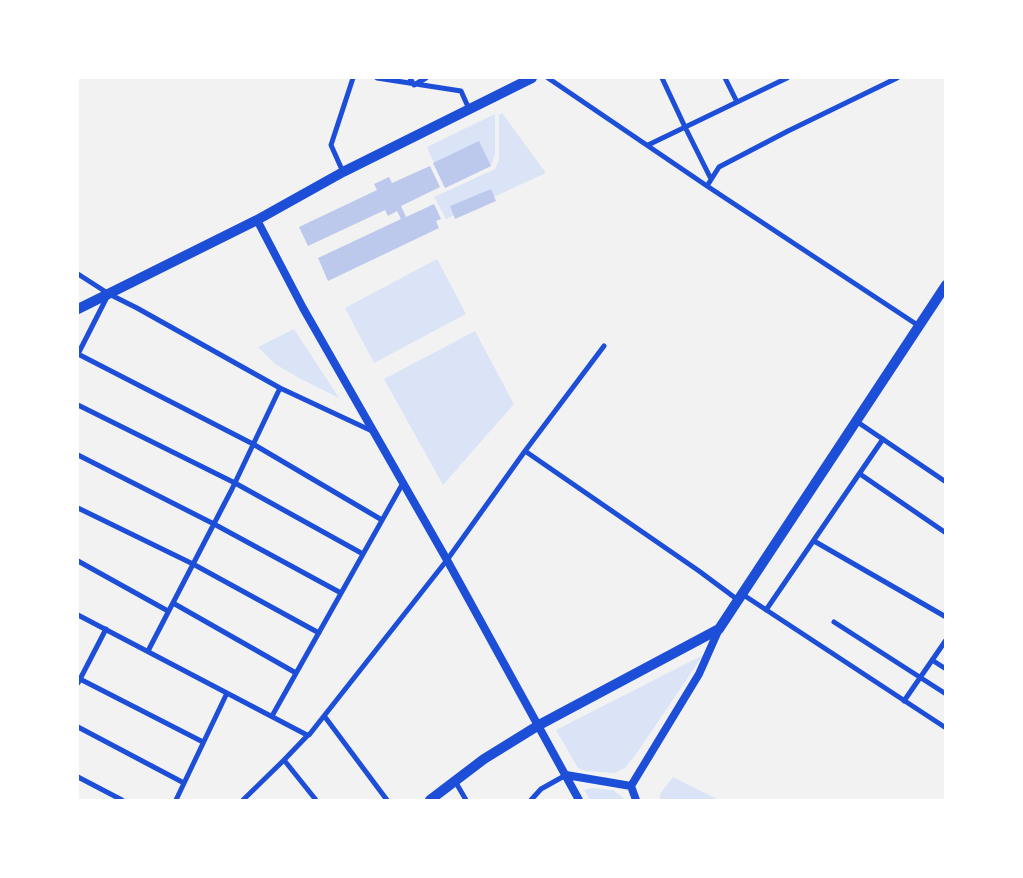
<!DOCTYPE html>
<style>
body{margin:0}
#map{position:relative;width:1023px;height:878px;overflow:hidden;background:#f2f2f2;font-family:Merriweather,serif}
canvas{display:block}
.frame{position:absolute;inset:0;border:79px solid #fff;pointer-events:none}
</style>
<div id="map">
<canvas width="1023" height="878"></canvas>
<div class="frame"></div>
</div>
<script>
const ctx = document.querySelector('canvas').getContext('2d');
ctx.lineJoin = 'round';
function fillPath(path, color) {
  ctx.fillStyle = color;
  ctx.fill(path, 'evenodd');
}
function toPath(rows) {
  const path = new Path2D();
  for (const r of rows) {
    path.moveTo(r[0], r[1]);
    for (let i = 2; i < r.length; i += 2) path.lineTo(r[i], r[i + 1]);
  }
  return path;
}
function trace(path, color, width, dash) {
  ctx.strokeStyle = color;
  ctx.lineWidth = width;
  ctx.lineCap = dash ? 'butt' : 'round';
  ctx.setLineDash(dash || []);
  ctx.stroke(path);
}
fillPath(toPath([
 [502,113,546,173,446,219,434,197,495,169,499,160,499,115],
 [495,114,495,155,491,166,445,188,427,147],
 [437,259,466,314,374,363,345,308],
 [294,329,339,398,299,378,275,364,258,347],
 [475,331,514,404,443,485,384,379],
 [703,655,639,750,625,768,614,773,586,771,578,768,556,730],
 [673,777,717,799,683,799,660,800,660,794],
 [592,788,613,790,626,800,590,800,584,790]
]), '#dbe4f7');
fillPath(toPath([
 [479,141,491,166,445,188,433,163],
 [430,166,440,187,401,206,406,217,434,204,441,219,436,221,439,228,328,281,318,258,401,219,397,211,388,216,385,210,308,246,299,227,377,190,374,184,389,177,392,183],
 [491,189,496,201,455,219,450,206]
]), '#bdc9ec');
trace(toPath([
 [377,78,461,91,469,109],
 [410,78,414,85,426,78],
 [548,78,707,186,919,326],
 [662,78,685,127,711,179],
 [725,78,737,102],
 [648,145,787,78],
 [343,172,331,145,353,78],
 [707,186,719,167,788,131,897,78],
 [78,274,109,294,137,308,280,388,372,431],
 [78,354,253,444,382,520],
 [78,354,107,297],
 [78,405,235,483,363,554],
 [856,421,946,482],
 [525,451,699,571,738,600],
 [78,455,214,524,341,593],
 [860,474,946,533],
 [78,508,193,564,319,633],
 [814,541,946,617],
 [78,561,168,611],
 [742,594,946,728],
 [173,603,296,673],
 [766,610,883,439],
 [78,615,307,735,309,735,447,560,525,451,604,346],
 [834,622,946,694],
 [148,651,232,489,280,388],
 [932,660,946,669],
 [78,678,203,742],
 [78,683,106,629],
 [904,701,946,640],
 [272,716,403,483],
 [325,717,387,800],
 [78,727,184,783],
 [308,735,284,760,316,800],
 [78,777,122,800],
 [455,781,466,800],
 [176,800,227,693],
 [243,800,284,760],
 [531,800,541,789,566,775]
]), '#1d4ed8', 5);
trace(toPath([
 [257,220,303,308,447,560,579,800],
 [566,775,631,786],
 [636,800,631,786,699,674,719,629]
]), '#1d4ed8', 8);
trace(toPath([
 [78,309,257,220,343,172,532,78],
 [430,800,484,759,539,725,719,629,946,285]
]), '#1d4ed8', 10);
</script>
